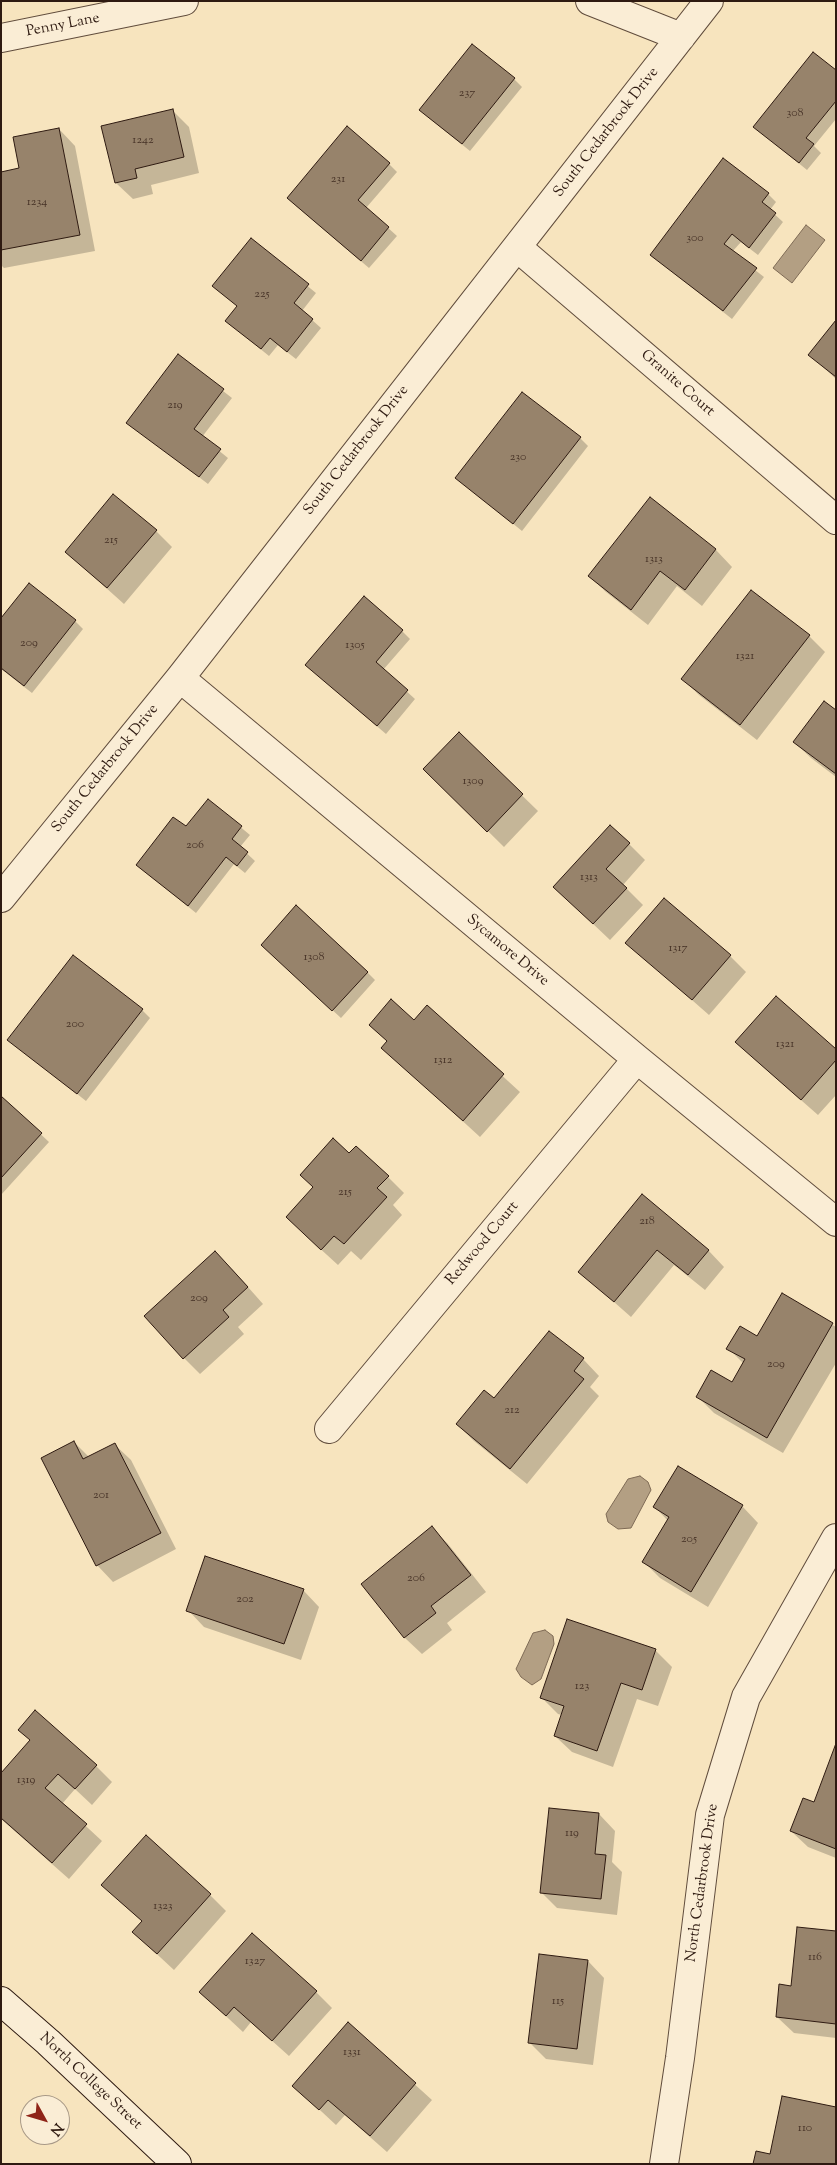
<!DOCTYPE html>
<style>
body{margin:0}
#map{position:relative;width:837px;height:2165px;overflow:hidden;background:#f7e4be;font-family:"Sorts Mill Goudy",serif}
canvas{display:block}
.frame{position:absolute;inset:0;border:2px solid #2e1a11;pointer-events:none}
.north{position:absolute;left:20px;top:2095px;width:50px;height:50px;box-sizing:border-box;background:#faedd5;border:1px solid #a89987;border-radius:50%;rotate:129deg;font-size:14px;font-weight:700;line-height:20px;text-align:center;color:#2e1a11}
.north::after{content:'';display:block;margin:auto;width:18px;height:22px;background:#8f2418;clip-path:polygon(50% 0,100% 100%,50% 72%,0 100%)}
</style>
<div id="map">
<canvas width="837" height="2165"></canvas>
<div class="frame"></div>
<div class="north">N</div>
</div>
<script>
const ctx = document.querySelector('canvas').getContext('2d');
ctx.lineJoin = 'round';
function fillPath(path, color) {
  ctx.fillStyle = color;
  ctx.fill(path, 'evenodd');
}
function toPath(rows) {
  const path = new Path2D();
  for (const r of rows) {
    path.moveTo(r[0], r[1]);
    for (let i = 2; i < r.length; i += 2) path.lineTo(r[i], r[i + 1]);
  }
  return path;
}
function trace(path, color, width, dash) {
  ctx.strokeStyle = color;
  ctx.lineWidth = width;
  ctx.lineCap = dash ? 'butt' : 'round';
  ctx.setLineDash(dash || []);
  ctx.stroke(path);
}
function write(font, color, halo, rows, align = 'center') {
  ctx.font = font + ' "Sorts Mill Goudy",serif';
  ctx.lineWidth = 4;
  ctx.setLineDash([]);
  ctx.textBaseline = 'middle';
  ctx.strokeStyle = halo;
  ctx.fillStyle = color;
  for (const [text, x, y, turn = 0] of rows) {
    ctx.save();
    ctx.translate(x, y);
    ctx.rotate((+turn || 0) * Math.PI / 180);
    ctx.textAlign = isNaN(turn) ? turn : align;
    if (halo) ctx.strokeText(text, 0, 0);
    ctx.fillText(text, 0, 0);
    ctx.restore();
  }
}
const water = toPath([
 [806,225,825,240,792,283,773,268,806,225],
 [640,1476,648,1482,651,1490,631,1528,618,1529,608,1522,606,1514,628,1479,640,1476],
 [545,1630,553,1636,554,1644,541,1679,532,1685,521,1677,516,1669,533,1633,545,1630]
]);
fillPath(water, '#b39f83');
trace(water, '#7e6a55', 1);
fillPath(toPath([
 [836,72,836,119,814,146,821,153,807,170,763,134],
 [514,79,522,87,470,151,429,118],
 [173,111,189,127,199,173,151,185,153,194,133,199,116,183,103,127],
 [59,129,75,146,95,251,4,268,1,265,1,173,21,169],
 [389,164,397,172,366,208,397,236,369,268,296,206],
 [768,194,776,202,770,210,783,222,758,255,741,242,732,252,764,277,732,319,651,255],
 [251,240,316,293,302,311,321,328,296,359,278,345,269,356,226,321,238,307,214,286],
 [836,322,836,379,810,355],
 [178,356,232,398,202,437,228,458,208,484,128,423],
 [580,438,588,446,522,531,457,478],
 [650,498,716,550,732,567,702,606,677,586,648,625,606,592,589,576],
 [156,531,172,547,124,604,66,552],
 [1,620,75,621,83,629,32,693,1,669],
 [402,631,410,639,383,670,415,699,386,734,315,673],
 [809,636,825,652,757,740,699,695,683,679],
 [836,711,836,777,811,758,794,742],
 [459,734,538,811,504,847,425,769],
 [208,800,250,835,240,847,255,861,245,873,234,864,196,913,137,865,186,828],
 [629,844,645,860,623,885,643,905,610,940,571,903],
 [627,943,730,956,746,972,709,1015],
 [270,953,367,972,375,980,341,1018],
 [427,1007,520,1092,480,1137,383,1048,388,1042,370,1025,414,1021],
 [142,1010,150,1018,86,1101,9,1040],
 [836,1051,836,1095,818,1115,753,1058],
 [1,1097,49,1142,1,1195],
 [349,1155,388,1177,404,1193,393,1205,402,1215,361,1260,351,1251,338,1265,304,1234],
 [642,1196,708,1250,724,1267,705,1290,674,1265,631,1317,580,1272],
 [232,1269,263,1304,238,1327,244,1334,200,1374,184,1358],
 [782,1295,836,1327,836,1363,783,1453,714,1413,697,1396,732,1384,744,1364,728,1348,758,1337],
 [583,1359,599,1376,590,1387,599,1396,527,1484,474,1441,457,1424,494,1400],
 [74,1442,89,1457,114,1444,131,1460,176,1549,113,1582,97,1565],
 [742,1506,758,1523,708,1607,660,1578,644,1562,668,1521,655,1507],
 [432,1528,448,1544,486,1592,447,1623,452,1630,422,1654,405,1638,362,1584],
 [303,1590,319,1607,301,1660,204,1627,188,1610],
 [655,1650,672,1667,658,1706,637,1699,613,1767,572,1752,555,1736,562,1715,558,1714,542,1698],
 [20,1730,96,1766,112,1782,92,1805,75,1789,62,1804,102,1841,69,1879,1,1819,1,1775,31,1741],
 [836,1748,836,1858,808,1847,791,1831,814,1804],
 [550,1809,599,1814,615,1831,612,1862,622,1872,617,1915,557,1908,541,1892],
 [210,1895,226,1911,174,1970,133,1932,143,1922,119,1901],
 [836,1933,836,2038,794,2033,777,2017,792,1987],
 [540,1956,588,1961,604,1978,593,2065,546,2059,529,2042],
 [200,1992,316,1992,332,2008,289,2056,251,2022,243,2032],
 [348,2024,432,2100,387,2152,345,2115,336,2125,293,2085]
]), '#0003');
const building = toPath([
 [472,44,515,78,462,144,419,110,472,44],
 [813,52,836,70,836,101,806,138,814,144,799,163,753,127,813,52],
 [173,109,184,157,135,169,137,178,115,183,101,126,173,109],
 [347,126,390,163,358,200,389,227,361,261,287,198,347,126],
 [59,128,80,235,1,250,1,172,19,168,13,137,59,128],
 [723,158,769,193,762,202,776,213,749,248,732,234,724,244,757,268,723,311,650,255,723,158],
 [251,238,309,284,294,303,313,319,287,352,270,338,261,349,225,321,237,306,212,286,251,238],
 [836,320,836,377,808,355,836,320],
 [178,354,224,389,194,429,221,449,199,477,126,423,178,354],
 [522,392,581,437,513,524,455,478,522,392],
 [113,494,157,530,107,588,65,552,113,494],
 [650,497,716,549,685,590,660,571,631,610,588,576,650,497],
 [29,583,76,620,24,686,1,668,1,618,29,583],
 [751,590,810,635,740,725,681,679,751,590],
 [364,596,403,630,376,662,408,690,377,726,305,665,364,596],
 [824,701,836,710,836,774,793,742,824,701],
 [459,732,523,794,487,832,423,769,459,732],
 [208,799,242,826,232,839,248,852,237,866,226,857,188,906,136,865,173,817,186,826,208,799],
 [610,825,630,843,606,869,627,888,593,924,553,887,610,825],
 [664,898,731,955,692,1000,625,943,664,898],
 [296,905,368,972,332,1011,261,945,296,905],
 [73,955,143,1009,77,1094,7,1040,73,955],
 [776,996,836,1049,836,1060,801,1100,735,1042,776,996],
 [391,999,414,1020,427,1005,504,1074,463,1121,381,1048,387,1041,369,1025,391,999],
 [1,1096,42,1133,1,1178,1,1096],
 [333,1138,349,1153,356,1146,389,1176,377,1188,387,1197,344,1244,334,1236,321,1250,286,1217,313,1187,300,1175,333,1138],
 [642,1194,709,1250,688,1275,657,1250,614,1302,578,1272,642,1194],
 [215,1251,248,1287,223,1310,229,1317,183,1359,144,1316,215,1251],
 [782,1293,833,1323,767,1438,696,1397,711,1370,732,1382,745,1359,726,1349,740,1326,757,1336,782,1293],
 [549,1331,584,1358,574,1371,584,1379,510,1469,456,1424,484,1390,494,1398,549,1331],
 [74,1441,83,1459,115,1443,161,1533,96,1566,41,1458,74,1441],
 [678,1466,743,1505,691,1592,642,1562,669,1517,653,1507,678,1466],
 [432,1526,471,1575,431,1606,436,1613,404,1638,361,1584,432,1526],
 [205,1556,304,1589,284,1644,186,1611,205,1556],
 [567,1619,656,1649,642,1690,621,1683,597,1751,554,1736,564,1706,540,1698,567,1619],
 [35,1710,97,1765,75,1789,58,1774,45,1788,87,1824,52,1863,1,1818,1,1773,30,1740,18,1730,35,1710],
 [835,1746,836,1747,836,1849,790,1831,803,1798,814,1802,835,1746],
 [549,1808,599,1813,595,1854,606,1855,601,1899,540,1893,549,1808],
 [146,1835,211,1894,157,1954,132,1932,142,1921,101,1885,146,1835],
 [797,1927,836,1931,836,2024,776,2017,779,1984,791,1986,797,1927],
 [252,1933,317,1991,272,2041,234,2007,226,2016,199,1992,252,1933],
 [539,1954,588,1960,577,2049,528,2043,539,1954],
 [348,2022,416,2083,370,2136,328,2100,319,2110,292,2086,348,2022],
 [782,2096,836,2107,836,2164,753,2164,756,2151,770,2154,782,2096]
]);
fillPath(building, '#97836b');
trace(building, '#2e1a11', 1);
const minor = toPath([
 [590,1,681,37],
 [1,38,184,1],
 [518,248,836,520],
 [180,678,637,1059,836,1222],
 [1,898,180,678,709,1],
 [329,1429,637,1059],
 [664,2164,680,2058,710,1815,746,1697,836,1538]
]);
const secondary = toPath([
 [1,2001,48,2042,177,2164]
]);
trace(minor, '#604c3c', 30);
trace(secondary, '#2e1a11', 30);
trace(minor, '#faedd5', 28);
trace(secondary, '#faedd5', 28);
write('12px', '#483428', null, [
 ["237",467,94],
 ["308",795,114],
 ["1242",143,141],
 ["231",338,180],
 ["1234",37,203],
 ["300",695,239],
 ["225",262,295],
 ["219",175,406],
 ["230",518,458],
 ["215",111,541],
 ["1313",654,560],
 ["209",29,644],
 ["1305",355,646],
 ["1321",745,657],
 ["1309",473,782],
 ["206",195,846],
 ["1313",589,878],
 ["1317",678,949],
 ["1308",314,958],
 ["200",75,1025],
 ["1321",785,1045],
 ["1312",443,1061],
 ["215",345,1193],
 ["218",647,1222],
 ["209",199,1299],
 ["209",776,1365],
 ["212",512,1411],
 ["201",101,1496],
 ["205",689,1540],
 ["206",416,1579],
 ["202",245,1600],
 ["123",582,1687],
 ["1319",26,1781],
 ["119",572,1834],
 ["1323",163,1907],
 ["116",815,1958],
 ["1327",255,1962],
 ["115",558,2002],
 ["1331",352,2053],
 ["110",805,2129]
]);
write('15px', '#2e1a11', '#faedd5', [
 ["Penny Lane",63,26,-11],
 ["South Cedarbrook Drive",607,133,-52],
 ["Granite Court",677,384,41],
 ["South Cedarbrook Drive",357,451,-52],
 ["South Cedarbrook Drive",106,769,-51],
 ["Sycamore Drive",507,951,40],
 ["Redwood Court",483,1244,-50],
 ["North Cedarbrook Drive",703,1883,-82],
 ["North College Street",90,2082,43]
]);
</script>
